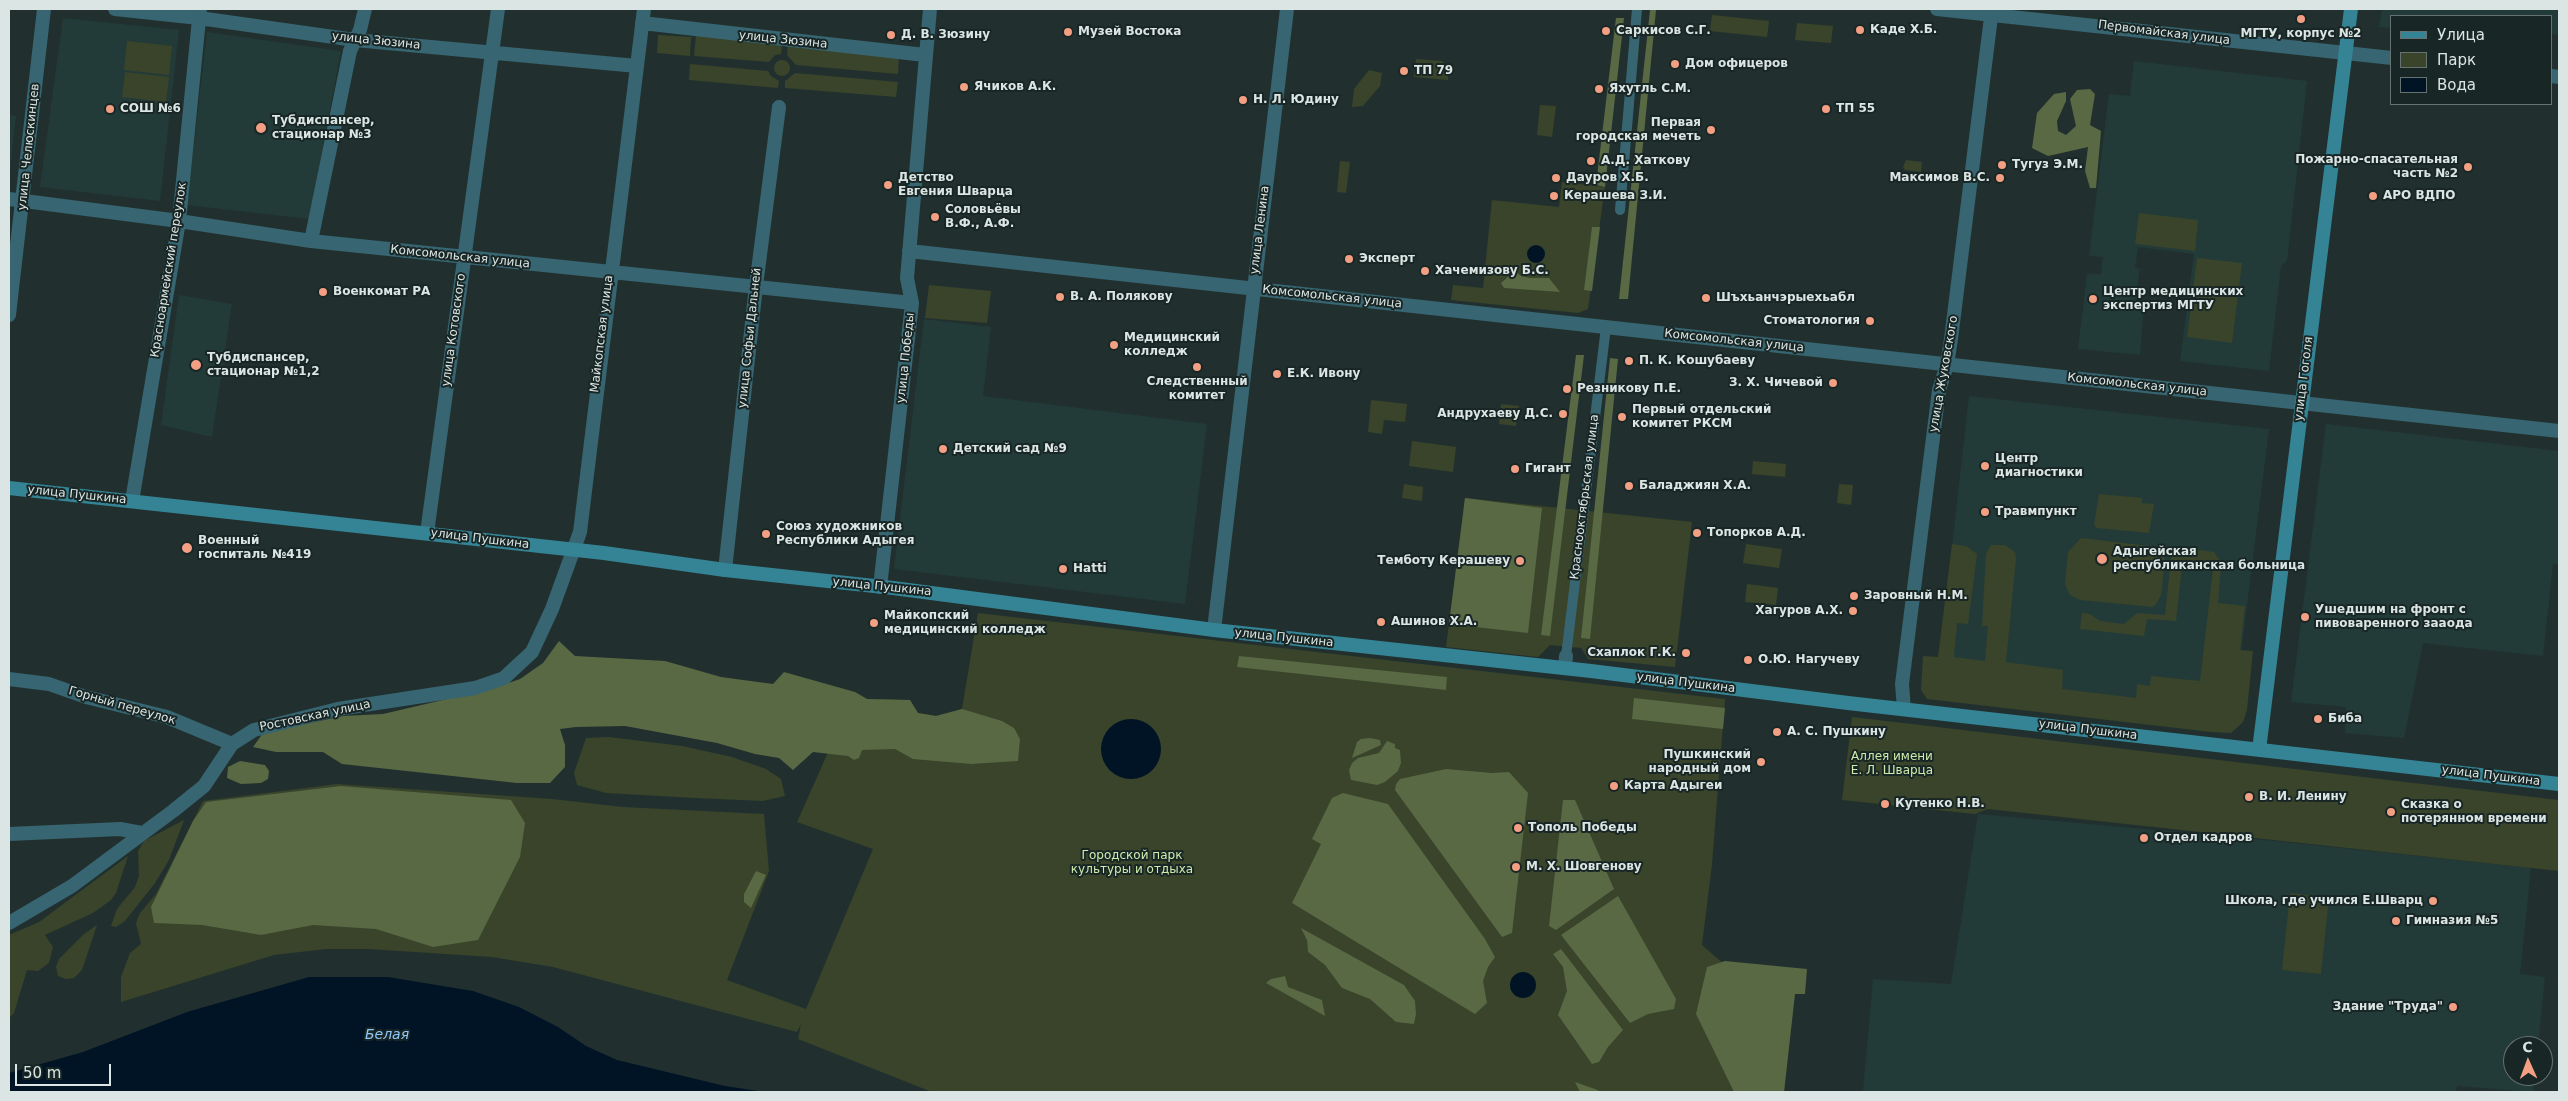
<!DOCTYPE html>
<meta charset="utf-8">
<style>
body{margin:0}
#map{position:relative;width:2568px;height:1101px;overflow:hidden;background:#21302e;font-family:"DejaVu Sans",sans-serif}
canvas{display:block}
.frame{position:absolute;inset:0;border:10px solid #dbe5e3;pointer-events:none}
.legend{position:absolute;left:2390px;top:15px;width:162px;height:90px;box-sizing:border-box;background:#182625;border:1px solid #667271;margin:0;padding:6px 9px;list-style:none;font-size:15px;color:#dbe5e3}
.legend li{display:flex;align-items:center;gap:10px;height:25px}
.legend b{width:25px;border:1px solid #667271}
.north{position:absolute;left:2503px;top:1036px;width:50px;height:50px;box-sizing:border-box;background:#182625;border:1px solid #667271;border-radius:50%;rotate:358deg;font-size:14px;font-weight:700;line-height:20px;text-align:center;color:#dbe5e3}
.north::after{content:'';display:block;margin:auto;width:18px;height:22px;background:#f39f83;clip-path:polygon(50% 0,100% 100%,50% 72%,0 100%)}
.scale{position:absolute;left:15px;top:1064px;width:96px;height:22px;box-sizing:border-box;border:2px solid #dbe5e3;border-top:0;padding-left:6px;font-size:15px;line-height:18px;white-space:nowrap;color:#dbe5e3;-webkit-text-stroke:4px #182625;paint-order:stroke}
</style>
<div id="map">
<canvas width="2568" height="1101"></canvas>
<div class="frame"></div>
<ul class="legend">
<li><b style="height:6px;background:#348496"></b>Улица</li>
<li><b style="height:14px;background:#39442b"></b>Парк</li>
<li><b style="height:14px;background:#001426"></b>Вода</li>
</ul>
<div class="north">С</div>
<div class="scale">50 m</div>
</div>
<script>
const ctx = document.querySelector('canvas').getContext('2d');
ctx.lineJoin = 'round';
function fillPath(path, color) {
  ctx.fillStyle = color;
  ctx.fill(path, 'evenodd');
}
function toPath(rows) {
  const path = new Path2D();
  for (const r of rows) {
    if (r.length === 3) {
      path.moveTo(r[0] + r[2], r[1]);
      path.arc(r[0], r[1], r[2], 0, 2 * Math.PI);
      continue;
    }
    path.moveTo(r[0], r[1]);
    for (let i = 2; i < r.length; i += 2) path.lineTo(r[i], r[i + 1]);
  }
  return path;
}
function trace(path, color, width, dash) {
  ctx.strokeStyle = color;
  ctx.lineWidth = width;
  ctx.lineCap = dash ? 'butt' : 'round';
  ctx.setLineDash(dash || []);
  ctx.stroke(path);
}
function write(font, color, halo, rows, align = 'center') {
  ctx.font = font + ' "DejaVu Sans",sans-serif';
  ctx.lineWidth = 4;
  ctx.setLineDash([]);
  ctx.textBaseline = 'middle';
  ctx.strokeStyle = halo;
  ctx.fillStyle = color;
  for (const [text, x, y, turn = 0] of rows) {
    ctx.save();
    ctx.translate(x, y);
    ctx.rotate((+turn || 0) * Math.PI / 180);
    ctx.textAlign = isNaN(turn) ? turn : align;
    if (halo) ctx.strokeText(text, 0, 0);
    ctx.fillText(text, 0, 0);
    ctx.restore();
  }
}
fillPath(toPath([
 [2382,9,2559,9,2559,35,2552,34,2552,16,2392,16,2392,28,2379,27],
 [63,18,179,30,160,201,40,187],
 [207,32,341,51,309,219,187,205],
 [2134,61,2307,81,2287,261,2281,266,2269,371,2180,361,2194,254,2138,247,2135,268,2140,269,2135,301,2144,304,2140,355,2078,349,2087,274,2101,274,2103,257,2089,256,2109,94,2130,96],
 [9,115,16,116,9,180],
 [179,295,232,304,212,437,161,425],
 [924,319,991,327,983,396,1207,424,1185,604,894,569],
 [1969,396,2269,429,2233,717,1936,689],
 [2326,424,2559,451,2559,565,2553,564,2543,656,2423,643,2404,738,2345,733,2346,707,2291,702],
 [1978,814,2275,841,2531,868,2520,974,2545,977,2538,1046,2513,1046,2513,1076,2534,1076,2533,1092,2457,1086,2456,1092,1863,1092,1873,979,1951,984]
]), '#233b38');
fillPath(toPath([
 [1712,15,1769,21,1767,37,1710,31],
 [1797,23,1833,26,1831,43,1795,40],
 [658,35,691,37,690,56,657,53],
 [696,35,782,44,781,54,775,55,769,62,694,56],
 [127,41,172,46,169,75,124,70],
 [788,44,899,56,898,74,796,65,787,55],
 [1416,59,1442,61,1449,67,1448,80,1414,77],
 [782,68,8],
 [690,64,768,71,771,76,779,81,778,88,689,80],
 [1369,70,1382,73,1380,86,1363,106,1352,107,1354,89],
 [125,72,169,77,166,102,122,97],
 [795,73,898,82,896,97,785,88,785,81],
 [1540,105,1556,106,1552,137,1537,135],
 [1906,160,1922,162,1921,172,1905,170,1903,167],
 [1340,161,1350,162,1346,193,1337,192],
 [1562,182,1605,187,1588,309,1578,313,1451,300,1453,285,1483,288,1492,200,1559,207],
 [2139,213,2198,220,2195,251,2135,244],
 [2197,258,2242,263,2232,343,2187,337],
 [929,285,991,291,987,323,925,318],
 [1371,400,1407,404,1405,422,1384,420,1382,434,1368,432],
 [1501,404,1519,406,1516,426,1499,424],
 [1412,441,1456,447,1453,472,1409,466],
 [1753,461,1786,464,1785,477,1752,474],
 [1404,484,1423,487,1422,501,1402,498],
 [1839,484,1853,485,1851,505,1837,503],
 [2099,494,2142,498,2142,503,2154,504,2149,533,2097,528,2094,525],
 [1465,498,1692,522,1675,667,1588,659,1581,648,1550,645,1538,657,1446,647],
 [2081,538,2150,546,2161,551,2165,559,2161,595,2156,604,2153,607,2080,600,2070,595,2065,584,2068,552],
 [1746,544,1782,549,1779,568,1743,563],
 [1952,544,1966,546,1977,554,1968,624,1957,623,1954,657,1985,661,1988,626,1982,626,1986,554,1991,545,2005,545,2015,552,2016,558,2006,662,2063,670,2062,689,2136,698,2137,684,2150,686,2151,676,2200,681,2213,569,2182,566,2176,621,2147,619,2144,636,2080,629,2082,613,2090,614,2100,621,2124,624,2137,613,2165,615,2171,558,2175,553,2183,548,2214,552,2219,559,2221,566,2218,603,2245,606,2240,650,2253,651,2247,710,2243,722,2231,733,2211,732,1927,699,1921,690,1923,656,1938,657],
 [1747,584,1778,588,1776,605,1745,602],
 [978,613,1725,699,1712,864,1702,945,1725,965,1797,971,1784,1092,932,1092,798,1039,801,1024,797,1032,553,967,492,957,368,949,326,949,274,955,121,1002,121,977,130,953,141,944,136,923,140,913,156,894,203,801,337,784,552,799,623,807,764,814,769,871,727,980,806,1009,873,849,797,822,855,692,867,699,910,700,918,713,936,716,962,709],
 [1852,717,2559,800,2559,871,1988,809,1975,814,1842,800],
 [609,737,682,746,732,757,766,769,781,779,785,796,763,801,695,798,606,793,577,785,574,773,586,738],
 [184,820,169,860,155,883,125,921,116,927,111,926,117,909,135,887,139,876,138,851,144,841],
 [128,856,116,893,111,900,93,913,45,935,53,947,49,963,38,971,27,970,14,1013,9,1018,9,935,39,922],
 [2290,893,2329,897,2321,974,2282,970],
 [97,925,82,970,74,978,66,979,58,976,56,967,59,959,84,934]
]), '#39442b');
fillPath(toPath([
 [1650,10,1656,10,1628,299,1619,299],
 [1616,18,1624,18,1605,187,1596,185],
 [2090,89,2095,94,2090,125,2101,131,2096,188,2090,188,2085,171,2088,147,2048,156,2032,148,2037,113,2054,94,2066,92,2066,101,2057,121,2058,131,2066,135,2076,126,2070,99,2077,90],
 [1592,227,1600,227,1592,291,1584,290],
 [1515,271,1521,276,1530,278,1549,278,1560,292,1504,288,1501,283],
 [1576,355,1584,355,1550,636,1541,635],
 [1610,358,1618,359,1590,639,1581,638],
 [1465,498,1542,508,1528,633,1449,624],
 [559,641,575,656,665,661,721,677,773,684,784,672,855,692,867,699,910,700,918,713,936,716,962,709,1002,721,1014,728,1020,739,1018,761,971,764,913,759,895,749,862,750,859,758,854,760,848,756,813,752,793,770,779,758,755,754,717,743,625,726,576,727,560,729,565,745,565,767,550,783,517,783,342,764,323,752,276,752,253,747,263,733,343,716,383,714,494,688,520,679,543,663],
 [1239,656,1447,677,1446,690,1237,667],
 [1634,698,1725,708,1723,729,1632,719],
 [1370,738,1380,740,1381,745,1352,758,1357,742,1361,739],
 [1387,741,1395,744,1395,748,1400,750,1401,763,1398,771,1385,782,1377,785,1351,780,1349,770,1352,763,1358,758,1379,753],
 [240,761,265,765,269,771,268,779,261,783,241,784,227,778,228,767],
 [1446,769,1492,773,1509,772,1528,793,1512,933,1502,937,1395,790,1396,784,1400,779],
 [341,786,511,800,525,823,520,857,478,940,433,947,376,929,313,925,261,935,202,925,154,923,151,907,193,821,206,802],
 [1343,793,1388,804,1485,939,1495,957,1488,967,1483,981,1487,1003,1475,1014,1292,903,1321,844,1312,839,1332,798],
 [1563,800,1575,800,1614,889,1556,930,1549,926],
 [756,871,766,875,751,908,744,902,744,894],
 [1618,896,1676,999,1674,1009,1648,1014,1630,1023,1561,935],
 [1301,928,1404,985,1415,1001,1416,1014,1414,1024,1396,1022,1370,999,1342,988,1325,965,1308,952,1307,940],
 [1561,949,1623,1030,1608,1047,1599,1062,1592,1064,1558,1015,1567,991,1563,967,1553,954],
 [1725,961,1807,969,1805,994,1795,994,1784,1092,1734,1092,1696,1014,1707,967],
 [1285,976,1288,987,1322,1000,1325,1016,1266,983,1271,979],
 [1575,1082,1595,1089,1601,1092,1580,1092]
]), '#586944');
fillPath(toPath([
 [1536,254,9],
 [1131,749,30],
 [1523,985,13],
 [309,977,388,977,473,991,519,1007,558,1027,586,1046,617,1060,725,1086,765,1092,9,1092,9,1073,83,1052,187,1012]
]), '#001426');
trace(toPath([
 [1620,210,1637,9],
 [1566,656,1606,327]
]), '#376571', 10);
trace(toPath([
 [115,9,199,18,355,40,637,66],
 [1937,9,2392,58],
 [642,23,925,55],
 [2552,76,2559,77],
 [9,199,179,221,311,241,912,303],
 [311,241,350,51,360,30,365,9],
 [909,251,2301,403],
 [9,315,44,9],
 [132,501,179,221,200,9],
 [427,533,498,9],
 [725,570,756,286,779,107],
 [880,587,912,303,907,278,930,9],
 [1565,668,1566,656],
 [9,679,49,684,86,697,167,717,232,744],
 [9,834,120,829,142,833],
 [9,923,72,886,173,811,204,786,232,744,254,730,338,709,475,688,504,678,532,652,552,609,580,532,644,9]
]), '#376571', 14);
trace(toPath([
 [2301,403,2559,431],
 [1214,630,1287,9],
 [1904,709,1902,684,1939,390,1947,365,1951,339,1992,9]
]), '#376571', 14);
trace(toPath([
 [9,488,604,553,725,570,893,588,1214,630,1591,671,1848,703,2559,784],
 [2259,750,2351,9]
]), '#348496', 14);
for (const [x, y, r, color] of [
 [2301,19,5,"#f39f83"],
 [1860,30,5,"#f39f83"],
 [1606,31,5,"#f39f83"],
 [1068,32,5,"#f39f83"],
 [891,35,5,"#f39f83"],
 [1675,64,5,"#f39f83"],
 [1404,71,5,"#f39f83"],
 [964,87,5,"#f39f83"],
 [1599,89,5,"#f39f83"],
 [1243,100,5,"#f39f83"],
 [110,109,5,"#f39f83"],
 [1826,109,5,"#f39f83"],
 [261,128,6,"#f39f83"],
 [1711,130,5,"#f39f83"],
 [1591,161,5,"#f39f83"],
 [2002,165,5,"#f39f83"],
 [2468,167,5,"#f39f83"],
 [1556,178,5,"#f39f83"],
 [2000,178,5,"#f39f83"],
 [888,185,5,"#f39f83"],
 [1554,196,5,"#f39f83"],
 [2373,196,5,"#f39f83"],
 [935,217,5,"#f39f83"],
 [1349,259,5,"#f39f83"],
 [1425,271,5,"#f39f83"],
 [323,292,5,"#f39f83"],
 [1060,297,5,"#f39f83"],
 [1706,298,5,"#f39f83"],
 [2093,299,5,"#f39f83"],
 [1870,321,5,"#f39f83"],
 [1114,345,5,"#f39f83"],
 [1629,361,5,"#f39f83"],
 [196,365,6,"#f39f83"],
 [1197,367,5,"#f39f83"],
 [1277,374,5,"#f39f83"],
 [1833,383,5,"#f39f83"],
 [1567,389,5,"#f39f83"],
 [1563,414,5,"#f39f83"],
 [1622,417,5,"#f39f83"],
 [943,449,5,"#f39f83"],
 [1985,466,5,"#f39f83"],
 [1515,469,5,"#f39f83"],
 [1629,486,5,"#f39f83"],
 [1985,512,5,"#f39f83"],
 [1697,533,5,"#f39f83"],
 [766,534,5,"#f39f83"],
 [187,548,6,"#f39f83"],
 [2102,559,6,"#f39f83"],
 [1520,561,5,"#f39f83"],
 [1063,569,5,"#f39f83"],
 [1854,596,5,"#f39f83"],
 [1853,611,5,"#f39f83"],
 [2305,617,5,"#f39f83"],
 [1381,622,5,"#f39f83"],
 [874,623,5,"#f39f83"],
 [1686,653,5,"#f39f83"],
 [1748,660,5,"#f39f83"],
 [2318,719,5,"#f39f83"],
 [1777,732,5,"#f39f83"],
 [1761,762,5,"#f39f83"],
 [1614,786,5,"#f39f83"],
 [2249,797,5,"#f39f83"],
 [1885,804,5,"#f39f83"],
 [2391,812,5,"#f39f83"],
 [1518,828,5,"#f39f83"],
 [2144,838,5,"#f39f83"],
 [1516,867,5,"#f39f83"],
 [2433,901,5,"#f39f83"],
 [2396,921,5,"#f39f83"],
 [2453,1007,5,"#f39f83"]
]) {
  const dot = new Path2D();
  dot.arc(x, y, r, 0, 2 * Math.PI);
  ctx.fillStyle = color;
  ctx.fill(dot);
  trace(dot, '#182625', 2);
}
write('bold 12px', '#dbe5e3', '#182625', [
 ["Каде Х.Б.",1870,30],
 ["Саркисов С.Г.",1616,31],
 ["Музей Востока",1078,32],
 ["МГТУ, корпус №2",2301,34,"center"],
 ["Д. В. Зюзину",901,35],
 ["Дом офицеров",1685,64],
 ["ТП 79",1414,71],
 ["Ячиков А.К.",974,87],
 ["Яхутль С.М.",1609,89],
 ["Н. Л. Юдину",1253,100],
 ["СОШ №6",120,109],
 ["ТП 55",1836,109],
 ["Тубдиспансер,",272,121],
 ["стационар №3",272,135],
 ["Первая",1701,123,"right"],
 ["городская мечеть",1701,137,"right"],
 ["Пожарно-спасательная",2458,160,"right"],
 ["часть №2",2458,174,"right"],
 ["А.Д. Хаткову",1601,161],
 ["Тугуз Э.М.",2012,165],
 ["Детство",898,178],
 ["Евгения Шварца",898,192],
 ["Дауров Х.Б.",1566,178],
 ["Максимов В.С.",1990,178,"right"],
 ["Керашева З.И.",1564,196],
 ["АРО ВДПО",2383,196],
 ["Соловьёвы",945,210],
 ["В.Ф., А.Ф.",945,224],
 ["Эксперт",1359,259],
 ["Хачемизову Б.С.",1435,271],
 ["Военкомат РА",333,292],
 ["Центр медицинских",2103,292],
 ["экспертиз МГТУ",2103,306],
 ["В. А. Полякову",1070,297],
 ["Шъхьанчэрыехьабл",1716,298],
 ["Стоматология",1860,321,"right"],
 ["Медицинский",1124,338],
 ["колледж",1124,352],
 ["Тубдиспансер,",207,358],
 ["стационар №1,2",207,372],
 ["П. К. Кошубаеву",1639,361],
 ["Е.К. Ивону",1287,374],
 ["Следственный",1197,382,"center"],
 ["комитет",1197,396,"center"],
 ["З. Х. Чичевой",1823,383,"right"],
 ["Резникову П.Е.",1577,389],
 ["Первый отдельский",1632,410],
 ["комитет РКСМ",1632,424],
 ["Андрухаеву Д.С.",1553,414,"right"],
 ["Детский сад №9",953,449],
 ["Центр",1995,459],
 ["диагностики",1995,473],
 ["Гигант",1525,469],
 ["Баладжиян Х.А.",1639,486],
 ["Травмпункт",1995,512],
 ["Союз художников",776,527],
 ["Республики Адыгея",776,541],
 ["Топорков А.Д.",1707,533],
 ["Военный",198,541],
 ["госпиталь №419",198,555],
 ["Адыгейская",2113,552],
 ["республиканская больница",2113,566],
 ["Темботу Керашеву",1510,561,"right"],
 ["Hatti",1073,569],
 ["Заровный Н.М.",1864,596],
 ["Ушедшим на фронт с",2315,610],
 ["пивоваренного зааода",2315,624],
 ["Хагуров А.Х.",1843,611,"right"],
 ["Майкопский",884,616],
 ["медицинский колледж",884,630],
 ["Ашинов Х.А.",1391,622],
 ["Схаплок Г.К.",1676,653,"right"],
 ["О.Ю. Нагучеву",1758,660],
 ["Биба",2328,719],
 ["А. С. Пушкину",1787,732],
 ["Пушкинский",1751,755,"right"],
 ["народный дом",1751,769,"right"],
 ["Карта Адыгеи",1624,786],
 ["В. И. Ленину",2259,797],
 ["Кутенко Н.В.",1895,804],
 ["Сказка о",2401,805],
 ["потерянном времени",2401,819],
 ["Тополь Победы",1528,828],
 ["Отдел кадров",2154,838],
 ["М. Х. Шовгенову",1526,867],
 ["Школа, где учился Е.Шварц",2423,901,"right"],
 ["Гимназия №5",2406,921],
 ["Здание \"Труда\"",2443,1007,"right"]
], 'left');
write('12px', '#dbe5e3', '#182625', [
 ["Первомайская улица",2164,33,7],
 ["улица Зюзина",783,40,6],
 ["улица Зюзина",376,41,6],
 ["улица Челюскинцев",29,147,-84],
 ["улица Ленина",1260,230,-83],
 ["Комсомольская улица",460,257,6],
 ["Красноармейский переулок",169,270,-81],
 ["Комсомольская улица",1332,297,6],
 ["улица Котовского",454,330,-82],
 ["Майкопская улица",602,334,-83],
 ["улица Софьи Дальней",750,338,-84],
 ["Комсомольская улица",1734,341,6],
 ["улица Победы",906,358,-84],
 ["улица Жуковского",1944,374,-80],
 ["улица Гоголя",2304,379,-83],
 ["Комсомольская улица",2137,385,6],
 ["улица Пушкина",77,495,6],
 ["Краснооктябрьская улица",1585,497,-83],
 ["улица Пушкина",480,539,7],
 ["улица Пушкина",882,587,6],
 ["улица Пушкина",1284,638,6],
 ["улица Пушкина",1686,683,7],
 ["Горный переулок",122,706,16],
 ["Ростовская улица",315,716,-12],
 ["улица Пушкина",2088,730,7],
 ["улица Пушкина",2491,776,7]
]);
write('12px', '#ceebab', '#182625', [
 ["Аллея имени",1892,757],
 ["Е. Л. Шварца",1892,771],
 ["Городской парк",1132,856],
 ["культуры и отдыха",1132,870]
]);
write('italic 14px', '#91c8f9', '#182625', [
 ["Белая",387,1035]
]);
</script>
